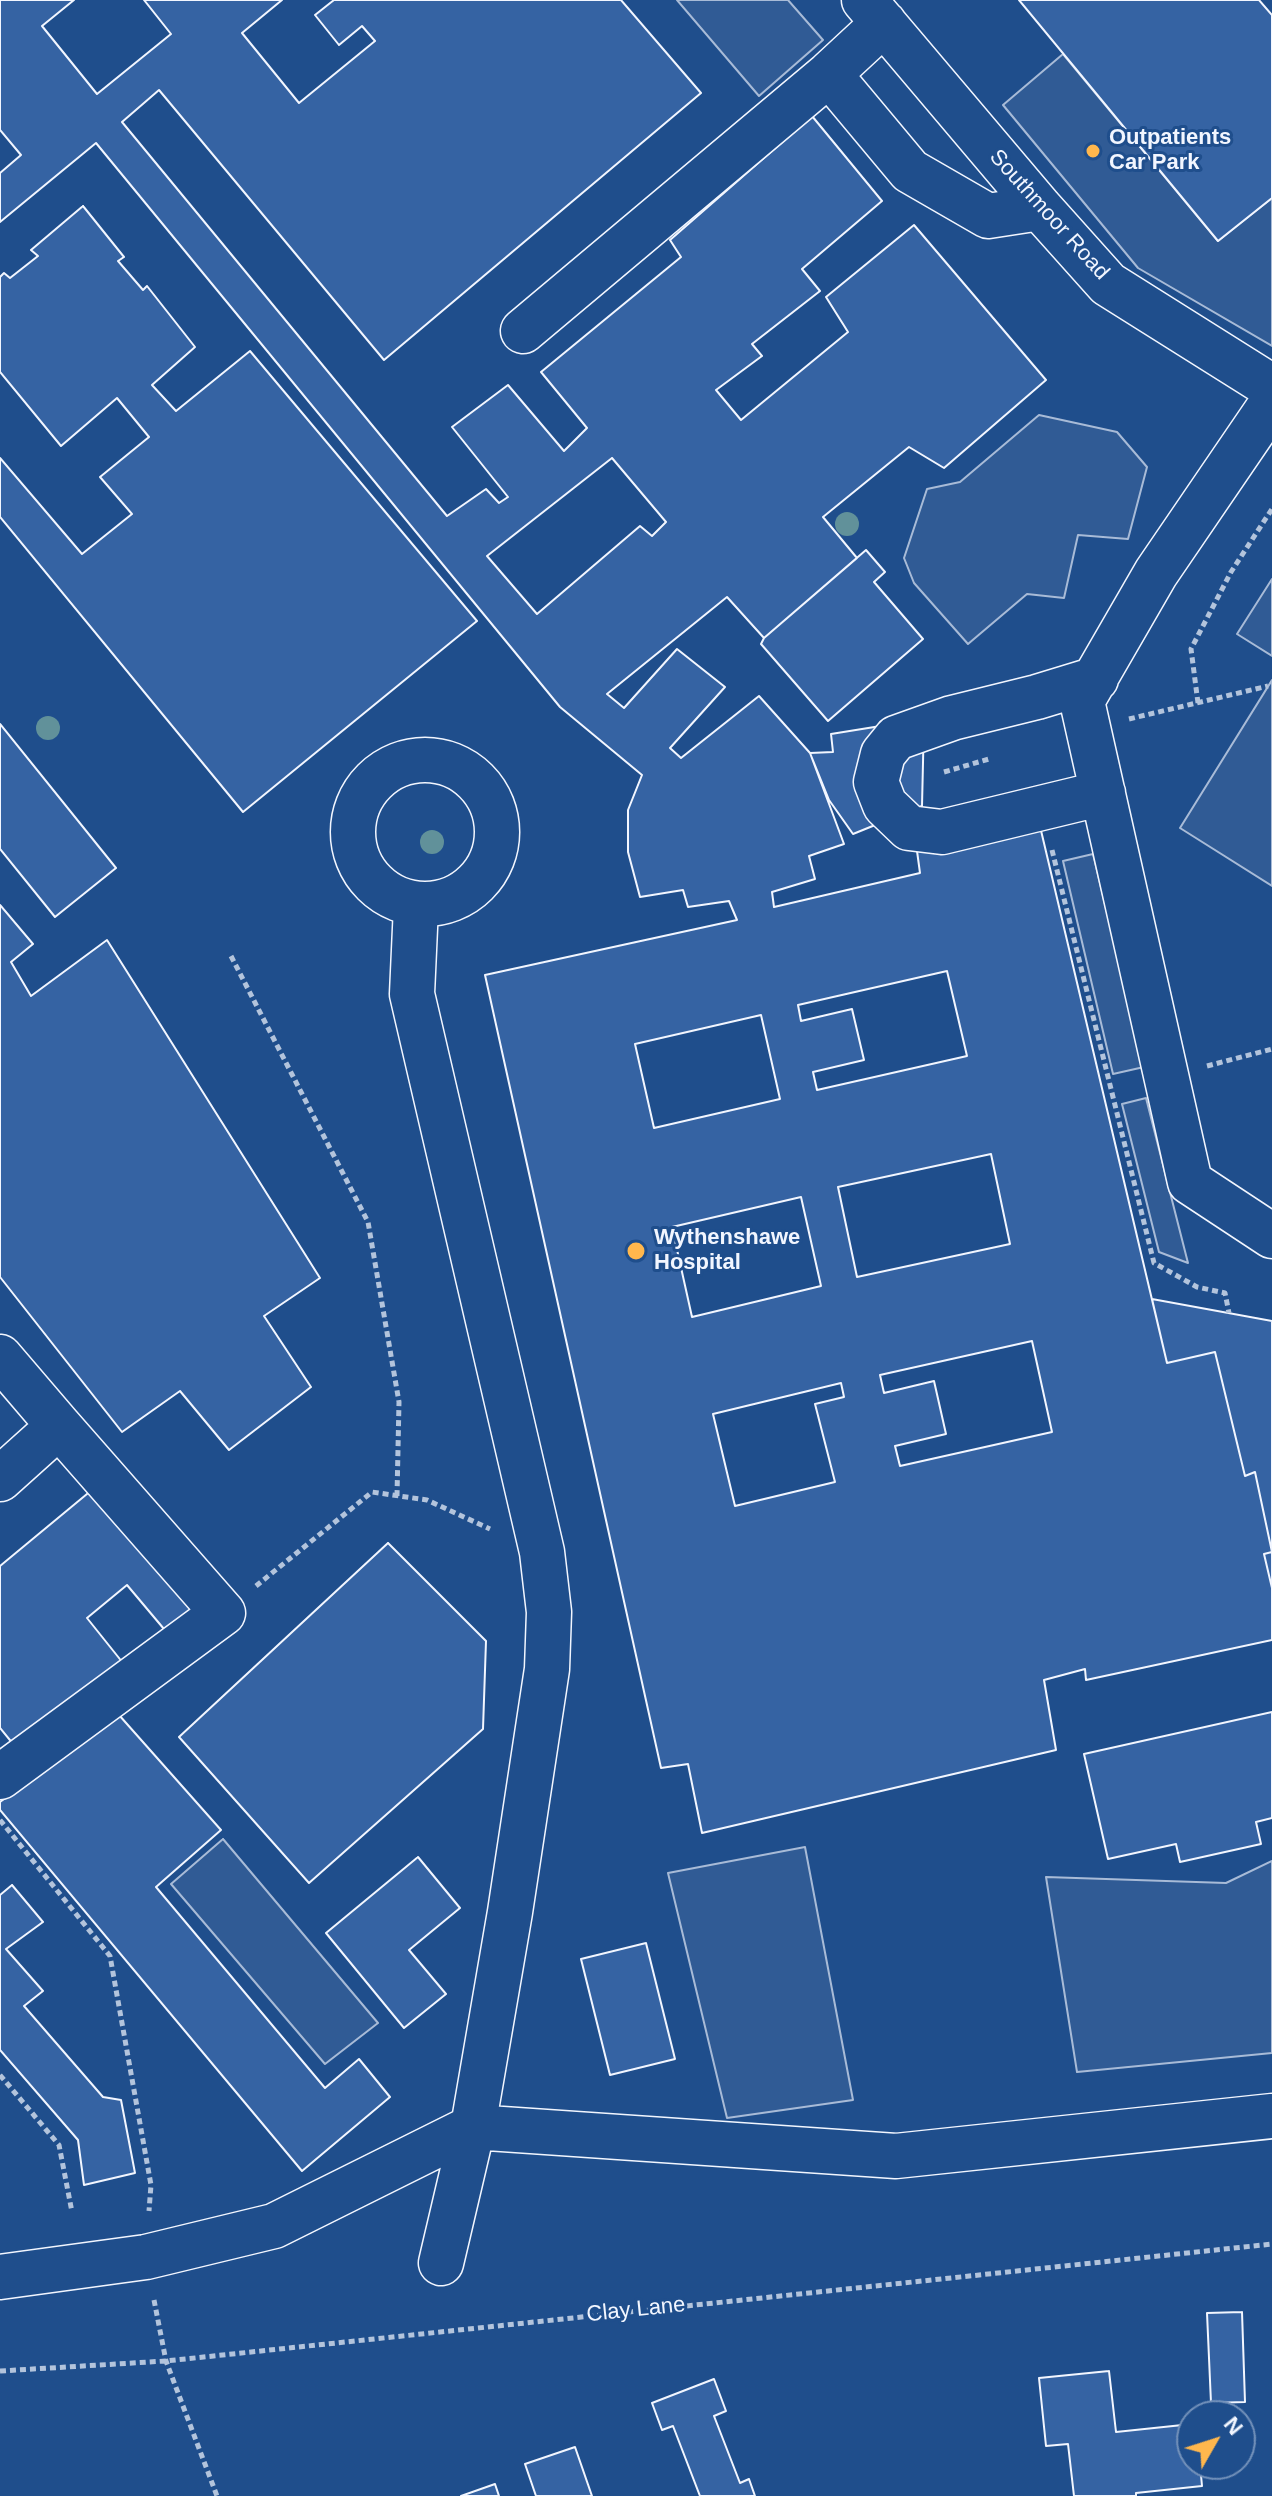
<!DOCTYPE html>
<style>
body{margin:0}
#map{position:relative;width:1272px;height:2496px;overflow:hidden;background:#1f4e8c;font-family:Arial,sans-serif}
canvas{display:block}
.north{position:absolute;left:1176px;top:2400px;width:80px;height:80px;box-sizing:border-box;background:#1f4e8c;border:2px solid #7391ba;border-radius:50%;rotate:51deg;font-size:22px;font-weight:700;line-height:32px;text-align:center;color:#f2f6ff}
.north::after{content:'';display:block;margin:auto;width:28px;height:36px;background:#ffb74d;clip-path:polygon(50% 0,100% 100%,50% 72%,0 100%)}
</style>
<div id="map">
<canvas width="1272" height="2496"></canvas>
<div class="north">N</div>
</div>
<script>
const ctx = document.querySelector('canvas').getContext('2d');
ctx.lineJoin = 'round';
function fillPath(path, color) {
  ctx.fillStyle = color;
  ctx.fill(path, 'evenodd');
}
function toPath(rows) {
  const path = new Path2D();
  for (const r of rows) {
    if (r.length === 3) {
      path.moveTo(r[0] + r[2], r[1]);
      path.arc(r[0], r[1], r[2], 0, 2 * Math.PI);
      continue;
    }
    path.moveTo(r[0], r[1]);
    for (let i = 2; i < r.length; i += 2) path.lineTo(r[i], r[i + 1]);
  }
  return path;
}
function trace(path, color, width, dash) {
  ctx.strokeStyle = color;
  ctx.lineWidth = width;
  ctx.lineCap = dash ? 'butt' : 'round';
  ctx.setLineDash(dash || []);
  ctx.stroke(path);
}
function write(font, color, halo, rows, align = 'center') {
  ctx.font = font + ' Arial,sans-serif';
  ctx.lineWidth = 6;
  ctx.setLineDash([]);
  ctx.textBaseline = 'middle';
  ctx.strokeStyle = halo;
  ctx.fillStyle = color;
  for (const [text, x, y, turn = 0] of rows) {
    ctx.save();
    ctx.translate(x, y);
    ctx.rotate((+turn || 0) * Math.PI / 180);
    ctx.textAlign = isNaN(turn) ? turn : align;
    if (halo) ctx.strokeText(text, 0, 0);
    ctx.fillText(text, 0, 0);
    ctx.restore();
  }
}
const parking = toPath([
 [677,0,788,0,823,40,759,96,677,0],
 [1063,54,1218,241,1272,198,1272,346,1138,268,1003,105,1063,54],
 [1039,415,1117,432,1147,467,1128,539,1078,535,1064,598,1027,594,968,644,914,583,904,558,927,489,960,482,1039,415],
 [1272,579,1272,656,1237,634,1272,579],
 [1272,680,1272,886,1180,828,1272,680],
 [1093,854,1144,1067,1113,1074,1063,861,1093,854],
 [1146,1098,1188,1263,1159,1252,1122,1104,1146,1098],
 [223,1839,378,2023,325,2064,171,1884,223,1839],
 [805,1847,853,2100,727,2118,668,1873,805,1847],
 [1272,1861,1272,2053,1077,2072,1046,1877,1226,1883,1272,1861]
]);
fillPath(parking, '#305b95');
trace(parking, '#a8bbd7', 2);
const building = toPath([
 [0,0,74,0,42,26,97,94,171,34,144,0,282,0,242,33,299,103,375,41,362,26,339,45,315,15,334,0,621,0,701,93,384,360,159,90,122,122,447,516,486,489,499,503,508,497,452,427,508,385,564,451,587,428,541,372,681,257,670,240,812,116,882,201,802,269,820,291,752,344,762,356,716,390,741,420,848,332,826,297,914,225,1046,380,944,468,909,447,823,517,857,558,764,638,727,597,607,694,624,708,677,649,725,687,670,748,681,758,759,696,810,753,844,844,809,856,815,879,772,892,774,907,920,873,917,851,1039,822,1167,1363,1215,1352,1245,1476,1255,1472,1272,1552,1264,1554,1272,1588,1272,1640,1086,1680,1085,1669,1044,1680,1056,1750,702,1833,688,1764,661,1768,485,975,737,920,729,901,688,907,683,890,640,897,628,852,628,810,642,775,560,707,96,143,0,222,0,173,21,155,0,130,0,0],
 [612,458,666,522,652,536,640,526,537,614,487,556,612,458],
 [947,971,967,1056,817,1090,813,1072,864,1060,852,1009,801,1021,798,1005,947,971],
 [761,1015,780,1099,654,1128,635,1044,761,1015],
 [991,1154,1010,1244,857,1277,838,1187,991,1154],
 [801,1197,821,1286,692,1317,672,1227,801,1197],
 [1032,1341,1052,1432,900,1466,895,1446,946,1434,934,1381,884,1393,880,1375,1032,1341],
 [841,1383,844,1397,815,1404,835,1482,735,1506,713,1414,841,1383],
 [1019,0,1259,0,1272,15,1272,198,1218,241,1019,0],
 [83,206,124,257,118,261,143,290,147,286,195,347,152,385,176,411,250,351,477,621,243,812,0,517,0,458,82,554,132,514,100,477,149,437,117,398,61,446,0,372,0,277,4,273,10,278,38,256,31,250,83,206],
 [866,550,885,572,874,582,923,639,828,721,761,644,764,638,866,550],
 [924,719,922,806,853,834,829,800,810,753,833,752,831,734,924,719],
 [0,724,116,868,55,917,0,849,0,724],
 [0,905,33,944,11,962,31,996,107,940,320,1278,264,1316,311,1387,229,1450,180,1391,122,1432,0,1277,0,905],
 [1152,1299,1272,1321,1272,1588,1264,1554,1272,1552,1255,1472,1245,1476,1215,1352,1167,1363,1152,1299],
 [93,1489,196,1613,169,1635,127,1585,87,1618,123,1663,18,1750,0,1728,0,1566,93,1489],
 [388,1543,486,1641,483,1729,309,1883,179,1737,388,1543],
 [1272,1712,1272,1818,1256,1822,1261,1844,1180,1862,1176,1844,1108,1859,1084,1754,1272,1712],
 [119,1715,221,1830,156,1887,325,2088,359,2059,390,2097,302,2171,0,1810,0,1802,119,1715],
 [418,1857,460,1908,409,1950,446,1994,404,2028,326,1933,418,1857],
 [12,1885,43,1922,6,1949,43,1991,24,2006,103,2097,121,2100,135,2173,84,2185,78,2140,0,2050,0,1895,12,1885],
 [646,1943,675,2059,610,2075,581,1959,646,1943],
 [1242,2312,1245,2402,1211,2403,1207,2313,1242,2312],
 [1109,2371,1116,2432,1192,2424,1192,2464,1200,2464,1202,2486,1136,2493,1136,2496,1074,2496,1068,2444,1046,2446,1039,2378,1109,2371],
 [714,2379,726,2411,714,2416,740,2483,749,2479,755,2496,700,2496,673,2426,662,2430,652,2403,714,2379],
 [575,2447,592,2496,536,2496,525,2464,575,2447],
 [495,2484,499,2496,461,2496,495,2484]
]);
fillPath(building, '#3563a3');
trace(building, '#f2f6ff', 2);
const minor = toPath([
 [864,0,1040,208,1108,284,1272,387],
 [829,74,910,171,988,216,1040,208],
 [523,331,829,74,884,23],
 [1272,403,1156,573,1082,701,1190,1182,1272,1236],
 [1096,679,1037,697,952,718,896,738,883,754,876,782,885,805,909,828,942,832,1103,793],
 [425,832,72],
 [0,1357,59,1426,0,1479],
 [0,1777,223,1613,59,1426],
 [441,2263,473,2127,896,2156,1272,2116],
 [0,2277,146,2257,274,2226,473,2127,510,1912,547,1669,549,1612,542,1552,412,994,416,906]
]);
trace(minor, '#f2f6ff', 47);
trace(toPath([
 [1198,703,1191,649,1231,572,1272,509],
 [1129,719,1268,686],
 [944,772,989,759],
 [1052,850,1154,1263,1197,1287,1225,1293,1229,1313],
 [231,956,368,1222,399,1402,397,1496],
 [1207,1066,1272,1049],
 [256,1586,372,1492,427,1500,490,1529],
 [0,1820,110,1956,151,2185,149,2211],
 [0,2075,59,2145,72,2212],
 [154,2300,166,2361,217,2496],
 [0,2371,166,2361,1272,2244]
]), '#b3c4dc', 5, [6, 4]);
trace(minor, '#1f4e8c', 44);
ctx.fillStyle = '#61919a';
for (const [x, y] of [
 [847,524],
 [48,728],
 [432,842]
]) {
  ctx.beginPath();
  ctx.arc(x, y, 12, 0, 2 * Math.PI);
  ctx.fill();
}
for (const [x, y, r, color] of [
 [1093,151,8,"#ffb74d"],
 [636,1251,10,"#ffb74d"]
]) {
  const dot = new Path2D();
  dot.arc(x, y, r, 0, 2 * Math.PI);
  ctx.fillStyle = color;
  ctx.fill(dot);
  trace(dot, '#1f4e8c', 3);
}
write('bold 22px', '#f2f6ff', '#1f4e8c', [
 ["Outpatients",1109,138],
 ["Car Park",1109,163],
 ["Wythenshawe",654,1238],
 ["Hospital",654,1263]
], 'left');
write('22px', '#f2f6ff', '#1f4e8c', [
 ["Southmoor Road",1049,215,48],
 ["Clay Lane",636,2310,-6]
]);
</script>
